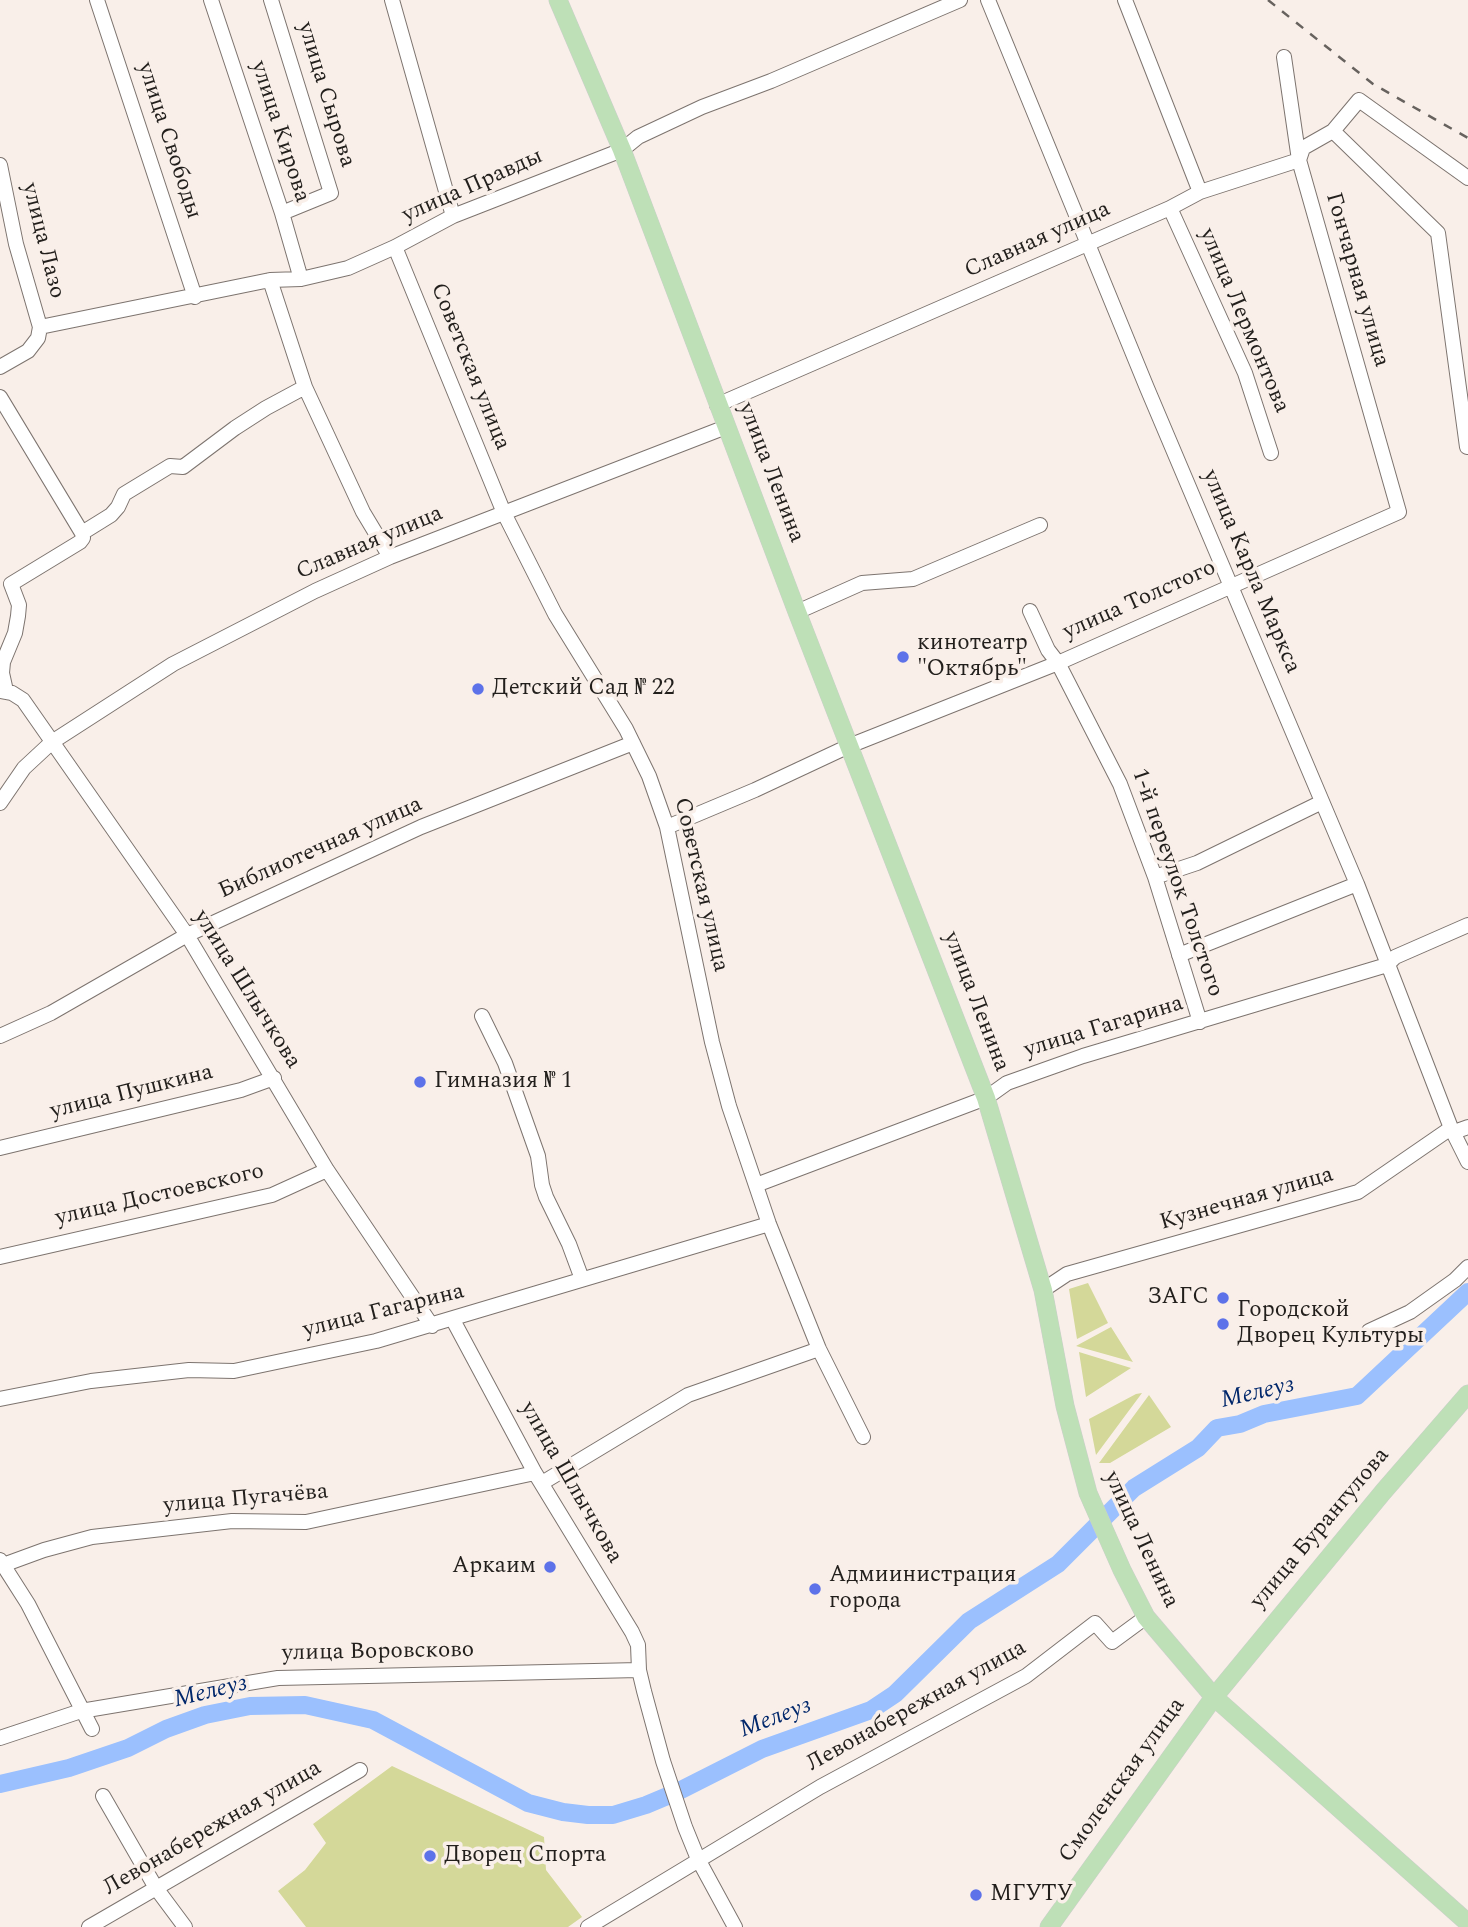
<!DOCTYPE html>
<meta charset="utf-8">
<style>
body{margin:0}
canvas{display:block;background:#f9efe9}
</style>
<canvas width="1468" height="1927"></canvas>
<script>
const ctx = document.querySelector('canvas').getContext('2d');
ctx.lineJoin = 'round';
function fillPath(path, color) {
  ctx.fillStyle = color;
  ctx.fill(path, 'evenodd');
}
function toPath(rows) {
  const path = new Path2D();
  for (const r of rows) {
    path.moveTo(r[0], r[1]);
    for (let i = 2; i < r.length; i += 2) path.lineTo(r[i], r[i + 1]);
  }
  return path;
}
function trace(path, color, width, dash) {
  ctx.strokeStyle = color;
  ctx.lineWidth = width;
  ctx.lineCap = dash ? 'butt' : 'round';
  ctx.setLineDash(dash || []);
  ctx.stroke(path);
}
function write(font, color, halo, rows, align = 'center') {
  ctx.font = font + ' Spectral,serif';
  ctx.lineWidth = 7;
  ctx.setLineDash([]);
  ctx.textBaseline = 'middle';
  ctx.strokeStyle = halo;
  ctx.fillStyle = color;
  for (const [text, x, y, turn = 0] of rows) {
    ctx.save();
    ctx.translate(x, y);
    ctx.rotate((+turn || 0) * Math.PI / 180);
    ctx.textAlign = isNaN(turn) ? turn : align;
    if (halo) ctx.strokeText(text, 0, 0);
    ctx.fillText(text, 0, 0);
    ctx.restore();
  }
}
fillPath(toPath([
 [1088,1283,1108,1323,1077,1339,1069,1289],
 [1111,1327,1133,1362,1076,1346],
 [1079,1352,1131,1368,1086,1397],
 [1142,1393,1096,1455,1089,1419,1136,1394],
 [1149,1395,1171,1427,1110,1463,1099,1463],
 [392,1766,544,1837,546,1870,582,1917,568,1927,306,1927,278,1891,305,1870,326,1843,313,1824]
]), '#d4d899');
trace(toPath([
 [0,1784,69,1768,128,1748,166,1729,205,1715,250,1706,305,1705,373,1720,528,1803,563,1812,588,1815,613,1815,646,1805,677,1792,762,1749,871,1710,895,1694,969,1621,1058,1564,1134,1488,1198,1448,1217,1428,1240,1424,1264,1414,1357,1396,1468,1292]
]), '#9bc0fe', 18);
const minor = toPath([
 [97,0,195,297],
 [211,0,282,213,301,279],
 [271,0,331,193,282,213],
 [392,0,453,216],
 [988,0,1147,388,1357,884,1451,1128,1468,1162],
 [1125,0,1200,192],
 [1333,131,1438,233,1467,447],
 [0,165,16,244,40,327],
 [1170,208,1245,373,1271,453],
 [395,247,504,513,555,614,626,729,649,776,667,827,712,1042,729,1106,769,1224,819,1349,863,1437],
 [270,280,305,387,363,512,390,557],
 [0,367,28,351,38,338,40,327,270,280,301,279,348,268,395,247,453,216,622,150,638,137,702,107,771,81,960,0],
 [0,397,82,533,83,538,80,542,11,584,19,605,18,616,15,633,3,662,2,673,6,691],
 [717,405,1170,208,1200,192,1299,160,1303,148,1333,131,1359,100,1468,178],
 [82,533,111,515,118,507,124,494,170,466,183,467,235,428,266,408,305,387],
 [1030,611,1048,650,1058,663,1120,784,1155,877,1200,1022],
 [797,612,862,583,913,579,1040,525],
 [0,691,12,693,23,700,187,935,327,1170,432,1326],
 [0,803,24,768,52,742,173,664,315,591,390,557,726,427],
 [667,827,755,790,849,746,1058,663,1399,512,1299,160,1284,57],
 [1155,877,1197,863,1322,802],
 [1179,955,1357,884],
 [482,1016,505,1063,538,1156,542,1185,546,1197,569,1244,582,1279],
 [0,1036,51,1013,187,935,421,827,633,743],
 [1454,1132,1468,1127],
 [0,1148,241,1090,274,1078],
 [756,1185,986,1098,1007,1083,1083,1056,1387,965,1395,957,1468,925],
 [0,1257,272,1195,327,1170],
 [1043,1290,1067,1274,1358,1192,1451,1128],
 [453,1320,535,1473,632,1632,638,1645,639,1670,644,1691,663,1761,685,1827,698,1859,735,1927],
 [1369,1331,1410,1312,1455,1280,1468,1267],
 [0,1399,91,1381,189,1370,234,1371,376,1341,769,1224],
 [542,1483,688,1395,819,1349],
 [0,1560,28,1604,92,1729],
 [3,1565,44,1550,92,1537,232,1521,306,1522,535,1473],
 [0,1738,81,1711,278,1678,639,1670],
 [103,1796,156,1888,185,1927],
 [89,1927,360,1770],
 [588,1927,820,1787,1026,1676,1095,1623,1112,1642,1146,1617]
]);
const major = toPath([
 [558,0,622,150,797,612,986,1098,1043,1290,1065,1406,1088,1493,1122,1570,1146,1617,1214,1697,1468,1923],
 [1049,1927,1214,1697,1383,1492,1468,1394]
]);
trace(minor, '#7d746f', 16);
trace(major, '#cececd', 19);
trace(minor, '#fff', 14);
trace(major, '#bee0b7', 18);
trace(toPath([
 [1268,0,1373,84,1468,138]
]), '#67625e', 2.5, [9, 9]);
for (const [x, y, r, color] of [
 [903,657,7,"#5d72e9"],
 [478,689,7,"#5d72e9"],
 [420,1082,7,"#5d72e9"],
 [1223,1298,7,"#5d72e9"],
 [1223,1324,7,"#5d72e9"],
 [550,1567,7,"#5d72e9"],
 [815,1589,7,"#5d72e9"],
 [430,1856,7,"#5d72e9"],
 [976,1895,7,"#5d72e9"]
]) {
  const dot = new Path2D();
  dot.arc(x, y, r, 0, 2 * Math.PI);
  ctx.fillStyle = color;
  ctx.fill(dot);
  trace(dot, '#f9efe9', 2.5);
}
write('23px', '#221f1c', '#f9efe9', [
 ["улица Сырова",325,95,73],
 ["улица Кирова",279,132,72],
 ["улица Свободы",168,141,72],
 ["улица Правды",473,187,-24],
 ["улица Лазо",42,241,76],
 ["Славная улица",1038,241,-24],
 ["Гончарная улица",1356,280,74],
 ["улица Лермонтова",1243,321,67],
 ["Советская улица",469,367,68],
 ["улица Ленина",770,473,69],
 ["Славная улица",370,544,-23],
 ["улица Карла Маркса",1250,572,67],
 ["улица Толстого",1140,601,-24],
 ["Библиотечная улица",321,849,-24],
 ["1-й переулок Толстого",1176,883,71],
 ["Советская улица",700,885,77],
 ["улица Шлычкова",246,990,58],
 ["улица Ленина",975,1002,69],
 ["улица Гагарина",1104,1028,-17],
 ["улица Пушкина",132,1093,-14],
 ["улица Достоевского",160,1196,-13],
 ["Кузнечная улица",1247,1200,-16],
 ["улица Гагарина",384,1312,-14],
 ["улица Шлычкова",570,1483,60],
 ["улица Пугачёва",246,1500,-5],
 ["улица Бурангулова",1321,1529,-50],
 ["улица Ленина",1140,1540,65],
 ["улица Воровсково",378,1653,-1],
 ["Левонабережная улица",917,1707,-29],
 ["Смоленская улица",1123,1781,-54],
 ["Левонабережная улица",213,1829,-30]
]);
write('23px', '#221f1c', '#f9efe9', [
 ["кинотеатр",917,644],
 ["\"Октябрь\"",917,670],
 ["Детский Сад № 22",492,689],
 ["Гимназия № 1",434,1082],
 ["ЗАГС",1209,1298,"right"],
 ["Городской",1237,1311],
 ["Дворец Культуры",1237,1337],
 ["Аркаим",536,1567,"right"],
 ["Адмиинистрация",829,1576],
 ["города",829,1602],
 ["Дворец Спорта",444,1856],
 ["МГУТУ",990,1895]
], 'left');
write('italic 24px', '#00276b', '#f9efe9', [
 ["Мелеуз",1258,1394,-13],
 ["Мелеуз",211,1693,-14],
 ["Мелеуз",776,1719,-21]
]);
</script>
